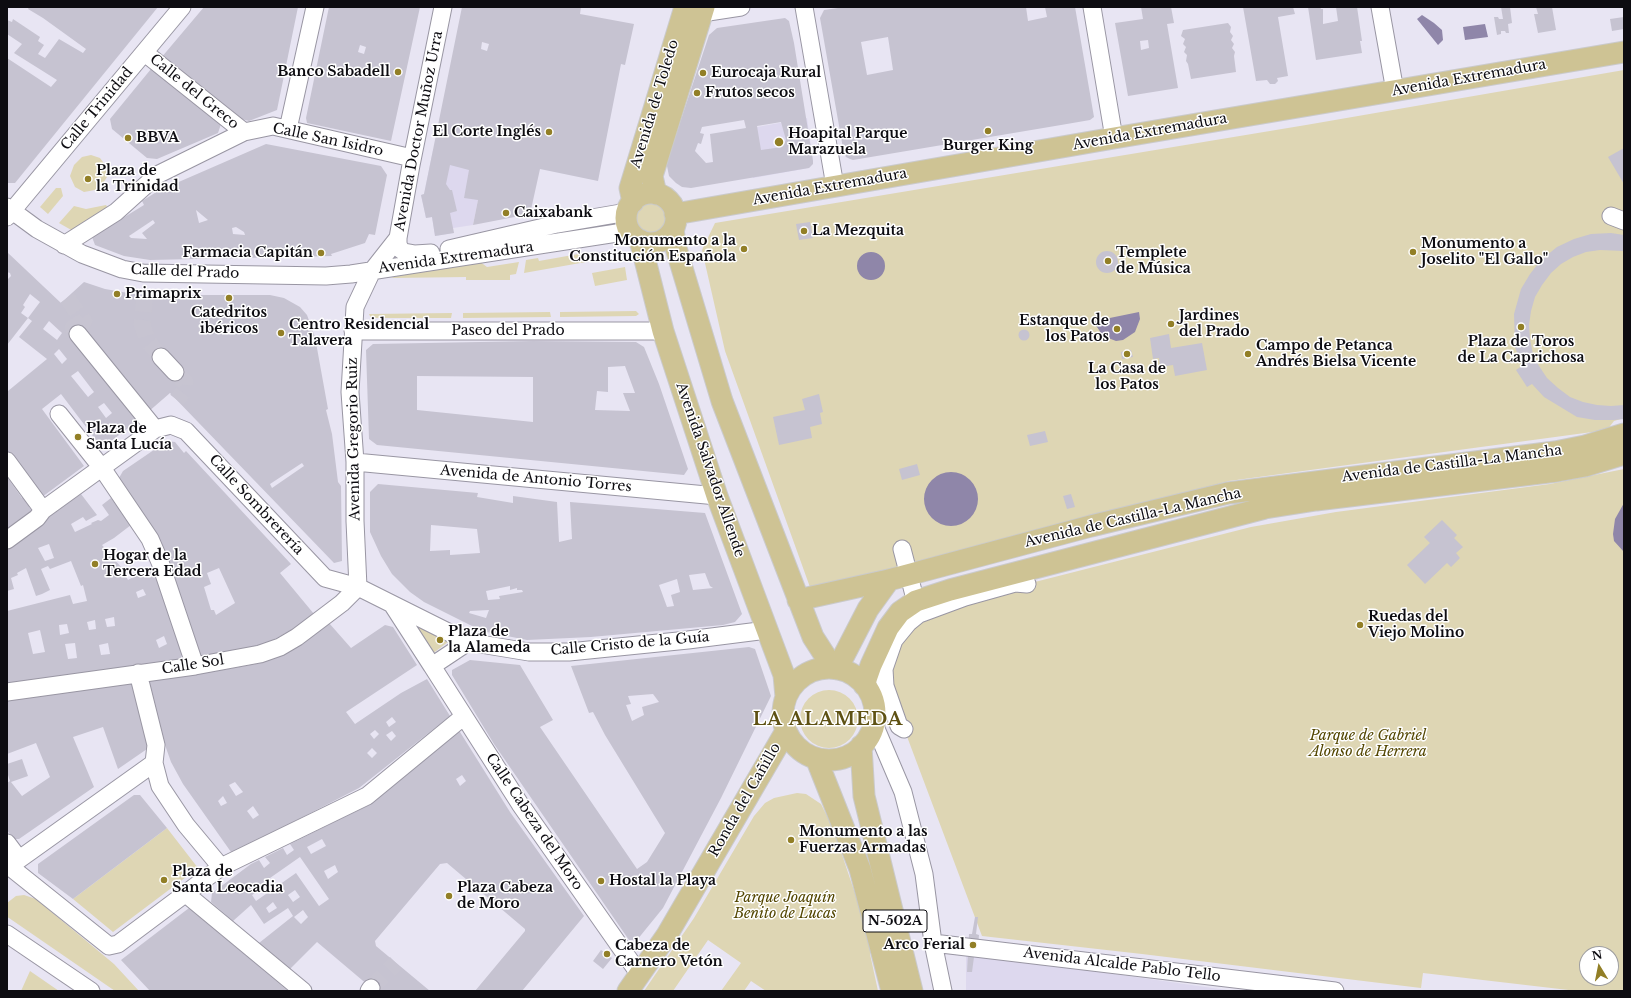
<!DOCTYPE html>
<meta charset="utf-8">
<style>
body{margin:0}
#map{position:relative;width:1631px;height:998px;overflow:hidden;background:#e8e5f3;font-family:"Libre Baskerville",serif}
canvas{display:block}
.frame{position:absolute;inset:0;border:8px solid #0d0c11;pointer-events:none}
.north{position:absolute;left:1579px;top:946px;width:40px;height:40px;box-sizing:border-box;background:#fff;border:1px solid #9e9ea0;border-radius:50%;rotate:350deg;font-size:11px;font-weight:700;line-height:16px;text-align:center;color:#0d0c11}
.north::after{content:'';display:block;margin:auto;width:14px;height:18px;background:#927f26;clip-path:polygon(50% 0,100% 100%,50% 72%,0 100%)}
</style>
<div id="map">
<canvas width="1631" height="998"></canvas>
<div class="frame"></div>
<div class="north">N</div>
</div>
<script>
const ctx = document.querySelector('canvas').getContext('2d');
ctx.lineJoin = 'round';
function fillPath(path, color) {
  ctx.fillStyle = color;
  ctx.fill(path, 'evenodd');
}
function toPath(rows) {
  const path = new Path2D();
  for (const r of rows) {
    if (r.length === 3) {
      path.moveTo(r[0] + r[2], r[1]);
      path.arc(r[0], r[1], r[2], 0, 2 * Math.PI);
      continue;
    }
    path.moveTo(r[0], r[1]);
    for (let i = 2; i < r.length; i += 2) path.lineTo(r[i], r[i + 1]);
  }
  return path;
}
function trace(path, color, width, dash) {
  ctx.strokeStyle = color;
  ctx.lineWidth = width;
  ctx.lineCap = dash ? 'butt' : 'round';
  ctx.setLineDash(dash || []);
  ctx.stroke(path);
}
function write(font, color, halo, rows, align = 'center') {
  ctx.font = font + ' "Libre Baskerville",serif';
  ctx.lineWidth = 3;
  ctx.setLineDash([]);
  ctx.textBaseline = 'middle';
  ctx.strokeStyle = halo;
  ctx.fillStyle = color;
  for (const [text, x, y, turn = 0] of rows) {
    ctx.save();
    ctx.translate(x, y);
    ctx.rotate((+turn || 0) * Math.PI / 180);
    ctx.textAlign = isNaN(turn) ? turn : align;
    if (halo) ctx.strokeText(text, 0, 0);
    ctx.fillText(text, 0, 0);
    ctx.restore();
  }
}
fillPath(toPath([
 [807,118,813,161,811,166,809,168,753,178,746,129],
 [433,150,486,161,473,225,453,228,454,233,435,236,432,217,426,218,421,195,424,194],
 [966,953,1234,991,966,991]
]), '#ddd8ee');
fillPath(toPath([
 [1624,70,1624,418,1614,421,1607,430,1229,481,906,568,811,590,725,351,702,250,715,223,1306,125],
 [871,252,879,255,882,259,884,267,883,272,862,255],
 [91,155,100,158,106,166,107,177,102,185,95,190,84,192,75,187,70,176,74,165,82,157],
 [56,188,61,188,63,196,48,214,40,207],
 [651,218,15],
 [106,205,108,208,73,231,59,223,74,206,86,209],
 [584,253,586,262,524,273,526,260,538,258,539,261],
 [479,261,487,267,519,262,516,274,510,275,510,280,466,280,466,277,391,278,400,275],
 [625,267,627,280,595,286,592,273],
 [636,311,639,314,636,316,560,317,560,312],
 [550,312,551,317,463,318,463,313],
 [452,313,451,318,371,318,369,314],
 [1624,469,1624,991,1577,991,1423,973,1421,988,1142,954,982,936,888,686,896,644,922,617,1027,584,1251,527,1336,512,1550,484],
 [1587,954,1611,954,1611,978,1587,978],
 [415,625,448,642,432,654],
 [829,719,29],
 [797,793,806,794,821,804,833,828,869,935,872,948,870,954,878,991,766,991,751,981,744,991,721,991,741,963,708,940,673,991,644,991,694,918,754,816,765,803,774,798],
 [167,828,198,868,113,932,73,899],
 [24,895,36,899,114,964,139,991,115,991,9,918,7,917,7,903,16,896],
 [30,971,59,991,21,991]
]), '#ded6b4');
fillPath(toPath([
 [1422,15,1434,23,1442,30,1443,40,1438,45,1417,19],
 [1485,24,1488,37,1465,40,1463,27],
 [871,266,14],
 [1139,312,1140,319,1135,332,1123,340,1116,341,1103,336,1095,324,1095,321],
 [951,499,27],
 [1624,503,1624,552,1614,541,1613,534,1615,519]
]), '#8f86a9');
fillPath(toPath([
 [29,7,158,7,15,183,7,183,7,58,51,87,57,80,14,53,22,44,7,34,7,20,12,22,13,19,40,37,38,41,44,45,38,54,45,58,59,39,83,53,86,49,43,18,28,9],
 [204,7,298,7,277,110,249,121,237,118,161,58],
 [329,7,420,7,391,141,307,123,306,118],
 [360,45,366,47,364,54,358,52],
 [462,7,581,7,580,14,634,24,625,65,621,64,598,181,540,169,530,214,473,225,478,200,464,198,469,170,450,165,446,184,450,190,452,190,457,211,450,213,454,233,435,236,432,217,426,218,421,195,424,194],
 [482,42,489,44,487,51,481,49],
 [845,7,1026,7,1028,21,1047,17,1045,7,1075,7,1094,117,1090,120,1061,125,853,160,850,159,846,157,844,154,820,18,824,10],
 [888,37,893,70,867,75,861,42],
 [1141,7,1171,7,1174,23,1167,24,1178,88,1128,96,1115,23,1143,19],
 [1148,40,1149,48,1141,50,1140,41],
 [1243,7,1293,7,1295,14,1278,17,1288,76,1277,78,1278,81,1275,84,1270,84,1267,80,1256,81],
 [1308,7,1320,7,1321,9,1323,9,1323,24,1338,21,1336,7,1357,7,1362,41,1360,41,1362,53,1316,60],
 [1501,7,1510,7,1512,23,1508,24,1509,33,1506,33,1505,31,1501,31,1501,34,1497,35,1494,17,1498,17,1499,19,1503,19],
 [1536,7,1552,7,1556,30,1538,33,1534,14,1538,14],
 [1624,17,1624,29,1612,31,1610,19],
 [785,18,789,21,794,43,813,161,813,164,809,168,691,188,682,187,676,183,669,176,667,166,667,162,709,35,717,28],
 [744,120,746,128,710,134,713,162,706,163,695,151,698,143,701,144,704,134,700,133,702,127],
 [781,122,786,140,782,147,761,150,757,126],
 [1228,23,1231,27,1230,32,1233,36,1231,40,1234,44,1232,48,1235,52,1234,56,1236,72,1191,79,1188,64,1186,61,1187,55,1184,52,1186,47,1183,44,1185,39,1181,36,1183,30],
 [151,69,221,124,218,133,157,159,147,158,112,129,110,119],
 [266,144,381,166,387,175,375,235,369,234,365,243,331,254,332,256,150,260,124,256,95,245,92,237,144,205,142,201,158,191],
 [196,210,208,220,199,223],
 [153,220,155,223,142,233,147,239,131,238,129,236],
 [236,227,244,232,245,235,233,234,232,228],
 [1624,148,1624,184,1608,157],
 [810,222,813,238,799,240,796,224],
 [1611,233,1624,235,1624,251,1600,250,1586,252,1573,257,1561,264,1551,273,1542,285,1535,297,1531,311,1529,325,1530,339,1533,354,1539,366,1547,378,1558,388,1570,397,1583,402,1597,405,1611,406,1624,405,1624,419,1614,420,1595,420,1577,417,1544,397,1532,384,1527,387,1516,370,1522,366,1515,347,1514,314,1521,289,1530,274,1541,260,1557,247,1574,239,1591,234],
 [1107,262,11],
 [604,251,605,253,608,252,609,258,596,260,595,255,598,254,598,253],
 [7,252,61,303,84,282,105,289,140,295,270,295,284,298,300,307,307,315,315,337,328,409,326,410,332,434,338,482,341,486,342,561,334,563,170,393,140,419,102,448,61,394,42,409,84,466,42,497,7,451,7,389,8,391,47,359,19,337,32,321,28,318,40,302,30,294,23,305,25,307,21,313,28,318,7,345,7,280,11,276,10,273,7,272],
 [49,321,62,333,57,340,43,329],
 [59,349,67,359,62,364,54,354],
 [78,371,94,392,88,397,71,376],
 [104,403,112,413,106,418,98,407],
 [302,463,304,466,272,488,270,484],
 [1024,335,5.5],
 [1169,334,1171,348,1202,343,1207,370,1175,376,1173,365,1160,367,1159,358,1153,359,1150,338],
 [533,341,636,342,644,347,659,384,688,469,684,475,377,445,369,439,366,350,373,344],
 [625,366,635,393,623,393,630,411,595,410,597,391,608,392,608,367],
 [417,376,533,377,533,422,417,410],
 [1131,350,1133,357,1122,359,1121,352],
 [819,394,823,412,820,413,822,424,810,427,812,438,779,445,773,417,805,410,802,399],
 [1045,431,1048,442,1030,446,1027,435],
 [167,441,175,442,184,453,186,451,291,564,280,573,314,614,305,622,264,645,203,660,197,656,164,553,153,528,119,478,123,471],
 [219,568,235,603,216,615,214,610,211,610,204,587,211,584,207,573],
 [917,464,920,475,902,480,899,469],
 [7,477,22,498,28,494,35,503,29,507,34,514,7,535],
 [378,484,478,493,477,497,513,503,513,496,557,502,559,542,572,539,570,502,705,513,742,614,735,622,723,625,591,637,527,640,482,631,424,602,410,592,392,574,381,556,370,532,370,492],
 [431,525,477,529,480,553,450,555,450,550,430,551],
 [705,573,710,586,713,588,693,590,689,575],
 [677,579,680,592,671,595,674,606,667,607,659,585],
 [510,586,510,590,517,588,517,590,522,590,523,592,499,596,500,599,488,600,486,591],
 [489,610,486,618,469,613,470,611],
 [81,494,97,515,86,521,83,517,71,524,75,532,92,524,91,523,98,520,101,521,109,515,102,505,111,498,131,525,114,538,102,545,121,567,128,580,153,566,182,654,181,659,7,684,7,611,70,595,73,604,87,601,83,585,81,586,71,561,50,569,48,566,41,569,50,590,42,594,36,596,26,568,17,573,18,575,11,578,14,589,7,591,7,546],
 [49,544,54,558,45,561,38,548],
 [143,589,146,595,138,598,136,592],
 [114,617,115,626,107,627,105,619],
 [95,620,96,629,89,630,87,622],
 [67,624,69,633,60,635,59,625],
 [40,630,45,652,33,654,28,633],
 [164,636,167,644,159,648,156,640],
 [75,643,77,658,68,659,65,644],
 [108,643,110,654,101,655,99,645],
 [1071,494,1075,507,1067,509,1063,496],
 [1442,520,1457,535,1454,538,1463,547,1456,553,1460,558,1451,567,1447,563,1425,584,1407,565,1430,543,1424,537],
 [329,623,351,648,385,625,393,627,417,665,346,712,355,724,401,693,427,679,450,716,359,788,235,852,231,852,183,784,171,762,165,745,149,682,151,680,217,671,261,663,287,652,304,643],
 [392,717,396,722,389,727,386,722],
 [375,730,379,734,374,739,370,734],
 [392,731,396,736,391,741,386,735],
 [372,748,377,753,372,758,367,753],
 [235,782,243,792,236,796,229,785],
 [223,796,227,803,221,806,218,801],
 [253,806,259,815,253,819,247,811],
 [749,647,755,649,771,696,721,798,663,908,637,940,629,940,494,744,452,675,452,670,470,660,520,665,553,720,540,727,637,869,647,862,665,833,605,735,593,712,589,713,571,666],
 [653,694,659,702,642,707,644,715,632,721,626,705,631,704,628,696],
 [130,683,134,686,149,743,147,749,118,769,103,727,73,737,94,787,19,839,13,839,7,830,7,783,10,781,8,775,7,776,7,764,22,759,28,776,11,782,22,796,50,777,36,743,7,754,7,699],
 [457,732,460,732,510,812,584,916,522,991,475,991,525,931,525,929,447,863,440,864,375,941,376,946,430,991,375,991,317,942,290,969,259,943,293,916,288,908,264,924,251,905,233,921,211,902,212,893,251,864,259,860,264,868,270,863,265,857,283,848,287,855,294,850,290,844,369,805],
 [462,775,466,781,460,786,456,779],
 [322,839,326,846,311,854,307,847],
 [300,857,329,899,319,906,296,873,256,901,252,895,263,888,260,885],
 [335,865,338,872,328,879,324,871],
 [295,890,300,897,293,902,288,895],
 [273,902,277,908,269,913,266,908],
 [303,910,308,917,301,924,294,917],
 [134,795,140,795,167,828,73,899,38,873,38,864],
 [189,908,225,938,288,991,150,991,121,960],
 [975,917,978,917,976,934,979,935,977,957,974,957,972,972,967,972,969,934,972,934],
 [601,950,612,958,603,969,593,961]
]), '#c6c3d1');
trace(toPath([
 [145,295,142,324,147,340,161,357],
 [67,298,84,321,73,328,78,334],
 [175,372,185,382,184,391,177,400],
 [371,988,396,963]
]), '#c7c4d1', 17, [17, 8]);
const minor = toPath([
 [804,7,835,186],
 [1092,7,1114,138],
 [1380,7,1395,91],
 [702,13,741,7],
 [145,53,244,132],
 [288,129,315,7],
 [7,207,37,229,82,254,122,269,143,273,326,276,351,274,630,231],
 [1611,216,1624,221],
 [7,217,182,7],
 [398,238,398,244,400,249,404,252,415,254,431,253],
 [64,245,116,212,157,175,244,132,273,126,412,158],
 [449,249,557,224,627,212],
 [353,331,663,331],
 [78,334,155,429],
 [161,357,175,372],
 [59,414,102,468,150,539,160,562,195,666],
 [7,461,43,510],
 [355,462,717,496],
 [7,540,37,518,43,510,155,429,171,425,186,431,325,578,358,587,468,642,529,652,569,652,688,640,767,630],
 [902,549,919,614,965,597,1015,583,1027,584],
 [358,587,355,521,355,462,350,392,355,307,372,271,398,238,411,165,443,7],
 [392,604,432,666,468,642],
 [432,666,520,804,640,975],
 [7,692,195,666,260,654,280,647,297,637,342,603,358,587],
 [874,724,903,792,924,874,933,943,943,991],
 [904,729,899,726,885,686,884,669,894,640,908,623,919,614],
 [7,843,19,859],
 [9,866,109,946,118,944,221,867,186,825,160,786,154,763,156,745,138,673],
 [221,867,367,796,463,717],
 [7,868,154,763],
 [186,894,303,991],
 [7,934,91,991],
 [933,943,1335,991],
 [369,991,371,988]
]);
const major = toPath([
 [651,218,25],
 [656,194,652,176,704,7],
 [633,202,630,188,685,7],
 [675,214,1114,138,1624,52],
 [673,230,676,248,722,401,813,637,833,668],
 [640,240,663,331,717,496,784,675,786,697],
 [798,600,889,580],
 [829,714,46],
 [837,669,868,609,889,580,1091,526,1228,493,1555,452,1585,446,1624,434],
 [864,685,871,665,888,628,900,612,916,601,950,590,1265,508,1316,500,1557,471,1585,466,1624,454],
 [861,746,864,796,912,991],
 [816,758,860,869,892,991],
 [628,991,667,935,786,731]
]);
trace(minor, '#9996a3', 19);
trace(major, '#cacacb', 23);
trace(minor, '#fff', 17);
trace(major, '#cec394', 21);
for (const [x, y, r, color] of [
 [398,72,4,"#927f26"],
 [703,73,4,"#927f26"],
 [697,93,4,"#927f26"],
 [988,131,4,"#927f26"],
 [549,132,4,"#927f26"],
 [128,138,4,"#927f26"],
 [779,142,5,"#927f26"],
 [88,179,4,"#927f26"],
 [506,213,4,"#927f26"],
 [804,231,4,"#927f26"],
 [744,249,4,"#927f26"],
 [1413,252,4,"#927f26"],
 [321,253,4,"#927f26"],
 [1108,261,4,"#927f26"],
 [117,294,4,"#927f26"],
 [229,298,4,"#927f26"],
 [1171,324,4,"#927f26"],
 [1521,327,4,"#927f26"],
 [1117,329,4,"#927f26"],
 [281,333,4,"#927f26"],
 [1127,354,4,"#927f26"],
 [1248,354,4,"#927f26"],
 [78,437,4,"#927f26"],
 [95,564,4,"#927f26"],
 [1360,625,4,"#927f26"],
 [440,640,4,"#927f26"],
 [791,840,4,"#927f26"],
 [164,880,4,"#927f26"],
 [601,881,4,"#927f26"],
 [449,896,4,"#927f26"],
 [973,945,4,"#927f26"],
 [607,954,4,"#927f26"]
]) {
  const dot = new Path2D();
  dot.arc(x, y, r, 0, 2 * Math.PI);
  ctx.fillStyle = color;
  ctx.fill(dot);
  trace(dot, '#fff', 1.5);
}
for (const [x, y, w] of [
 [895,921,64]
]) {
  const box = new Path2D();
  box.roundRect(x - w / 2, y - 11, w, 22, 3);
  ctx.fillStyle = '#fff';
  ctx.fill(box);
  trace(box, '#0d0c11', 1);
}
write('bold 13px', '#0d0c11', null, [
 ["N-502A",895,921]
]);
write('bold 14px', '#0d0c11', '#fff', [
 ["Banco Sabadell",390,72,"right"],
 ["Eurocaja Rural",711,73],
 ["Frutos secos",705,93],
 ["El Corte Inglés",541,132,"right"],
 ["Hoapital Parque",788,134],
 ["Marazuela",788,150],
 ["BBVA",136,138],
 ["Burger King",988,146,"center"],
 ["Plaza de",96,171],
 ["la Trinidad",96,187],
 ["Caixabank",514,213],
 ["La Mezquita",812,231],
 ["Monumento a la",736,241,"right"],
 ["Constitución Española",736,257,"right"],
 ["Monumento a",1421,244],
 ["Joselito \"El Gallo\"",1421,260],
 ["Farmacia Capitán",313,253,"right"],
 ["Templete",1116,253],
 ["de Música",1116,269],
 ["Primaprix",125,294],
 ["Catedritos",229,313,"center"],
 ["ibéricos",229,329,"center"],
 ["Jardines",1179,316],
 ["del Prado",1179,332],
 ["Estanque de",1109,321,"right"],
 ["los Patos",1109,337,"right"],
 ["Centro Residencial",289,325],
 ["Talavera",289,341],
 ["Plaza de Toros",1521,342,"center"],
 ["de La Caprichosa",1521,358,"center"],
 ["Campo de Petanca",1256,346],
 ["Andrés Bielsa Vicente",1256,362],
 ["La Casa de",1127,369,"center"],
 ["los Patos",1127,385,"center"],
 ["Plaza de",86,429],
 ["Santa Lucía",86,445],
 ["Hogar de la",103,556],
 ["Tercera Edad",103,572],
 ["Ruedas del",1368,617],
 ["Viejo Molino",1368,633],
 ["Plaza de",448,632],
 ["la Alameda",448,648],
 ["Monumento a las",799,832],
 ["Fuerzas Armadas",799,848],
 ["Plaza de",172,872],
 ["Santa Leocadia",172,888],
 ["Hostal la Playa",609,881],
 ["Plaza Cabeza",457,888],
 ["de Moro",457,904],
 ["Arco Ferial",965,945,"right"],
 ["Cabeza de",615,946],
 ["Carnero Vetón",615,962]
], 'left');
write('14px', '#0d0c11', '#fff', [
 ["Avenida Extremadura",1469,78,-10],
 ["Calle del Greco",194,92,39],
 ["Avenida de Toledo",655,104,-73],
 ["Calle Trinidad",97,109,-50],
 ["Avenida Doctor Muñoz Urra",419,131,-79],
 ["Avenida Extremadura",1150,132,-10],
 ["Calle San Isidro",328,140,12],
 ["Avenida Extremadura",830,187,-10],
 ["Avenida Extremadura",456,258,-8],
 ["Calle del Prado",185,272,2],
 ["Paseo del Prado",508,331],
 ["Avenida Gregorio Ruiz",354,439,-91],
 ["Avenida de Castilla-La Mancha",1452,464,-7],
 ["Avenida Salvador Allende",710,470,71],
 ["Avenida de Antonio Torres",536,479,5],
 ["Calle Sombrerería",256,505,47],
 ["Avenida de Castilla-La Mancha",1133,518,-13],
 ["Calle Cristo de la Guía",630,644,-5],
 ["Calle Sol",193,665,-9],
 ["Ronda del Cañillo",745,800,-60],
 ["Calle Cabeza del Moro",534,822,56],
 ["Avenida Alcalde Pablo Tello",1122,965,7]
]);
write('italic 14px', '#534600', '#fff', [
 ["Parque de Gabriel",1368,736],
 ["Alonso de Herrera",1368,752],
 ["Parque Joaquín",785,898],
 ["Benito de Lucas",785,914]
]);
ctx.letterSpacing = '1px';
write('bold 18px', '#5e5113', '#fff', [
 ["LA ALAMEDA",828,720]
]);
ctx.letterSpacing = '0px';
</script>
